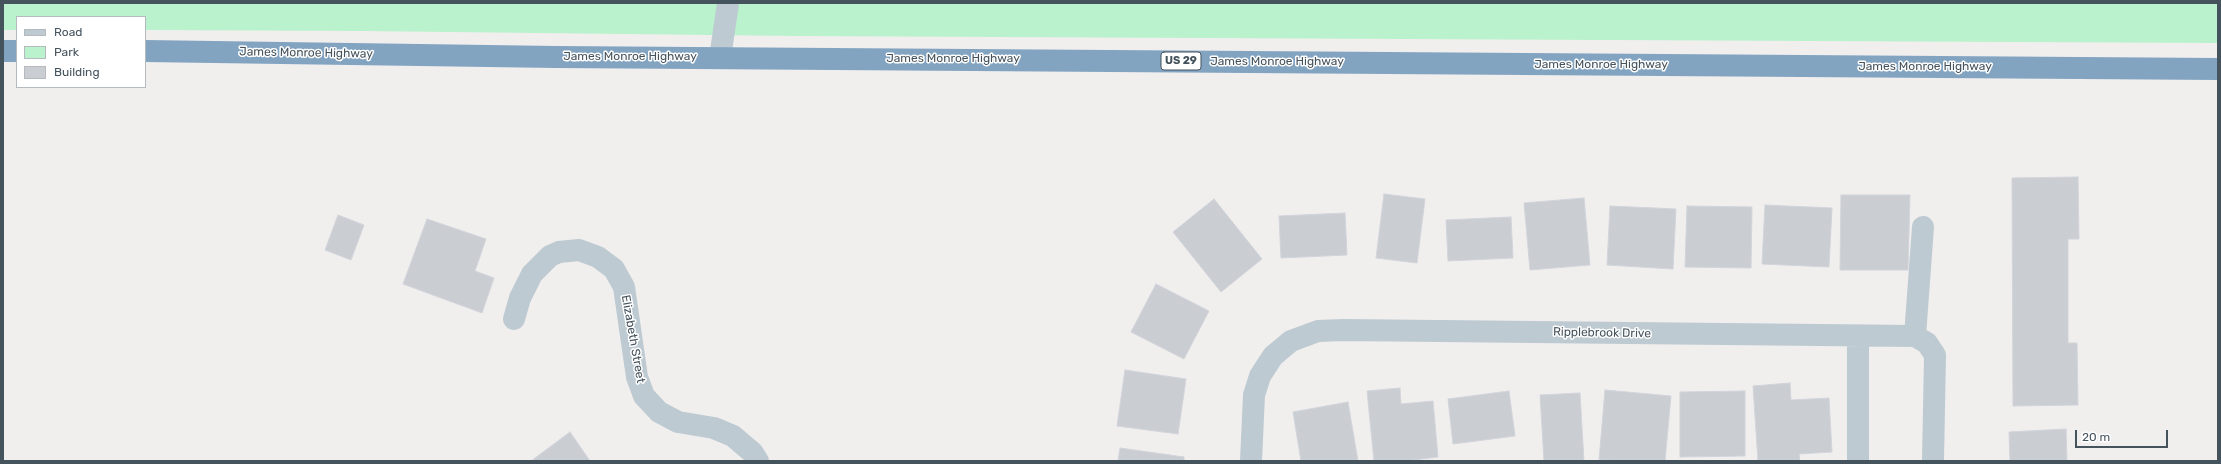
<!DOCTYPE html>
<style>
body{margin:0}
#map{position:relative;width:2221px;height:464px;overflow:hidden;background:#f1eeee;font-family:Rubik,sans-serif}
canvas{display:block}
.frame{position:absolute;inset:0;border:4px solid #45535d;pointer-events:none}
.legend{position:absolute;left:16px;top:16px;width:130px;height:72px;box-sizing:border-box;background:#fff;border:1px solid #b5babe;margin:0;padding:5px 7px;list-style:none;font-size:12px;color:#45535d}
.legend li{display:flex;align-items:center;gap:8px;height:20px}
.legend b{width:20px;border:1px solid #b5babe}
.scale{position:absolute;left:2075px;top:430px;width:93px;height:18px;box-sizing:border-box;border:2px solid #45535d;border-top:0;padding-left:5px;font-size:12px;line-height:14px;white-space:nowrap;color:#45535d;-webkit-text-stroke:3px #fff;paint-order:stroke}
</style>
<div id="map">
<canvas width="2221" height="464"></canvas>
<div class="frame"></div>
<ul class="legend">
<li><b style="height:5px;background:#bdcad1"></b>Road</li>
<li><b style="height:11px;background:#b9f2cc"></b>Park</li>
<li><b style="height:11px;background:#caced3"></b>Building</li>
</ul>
<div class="scale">20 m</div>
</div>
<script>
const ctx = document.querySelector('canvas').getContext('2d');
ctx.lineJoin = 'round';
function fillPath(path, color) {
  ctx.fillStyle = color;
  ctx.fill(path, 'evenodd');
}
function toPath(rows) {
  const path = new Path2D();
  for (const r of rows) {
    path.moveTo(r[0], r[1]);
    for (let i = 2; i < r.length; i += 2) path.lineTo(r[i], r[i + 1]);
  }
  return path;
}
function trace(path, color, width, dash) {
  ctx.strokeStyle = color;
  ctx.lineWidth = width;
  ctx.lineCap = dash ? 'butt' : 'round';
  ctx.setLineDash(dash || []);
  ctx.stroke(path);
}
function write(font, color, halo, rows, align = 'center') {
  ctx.font = font + ' Rubik,sans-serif';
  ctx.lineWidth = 3;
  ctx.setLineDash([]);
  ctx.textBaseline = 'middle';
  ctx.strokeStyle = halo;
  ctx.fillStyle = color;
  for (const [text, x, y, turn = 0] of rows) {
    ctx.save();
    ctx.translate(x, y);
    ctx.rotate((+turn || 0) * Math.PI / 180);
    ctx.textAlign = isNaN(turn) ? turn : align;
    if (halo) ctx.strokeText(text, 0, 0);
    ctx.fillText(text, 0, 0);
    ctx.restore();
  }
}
fillPath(toPath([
 [3,3,2218,3,2218,43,799,36,363,31,145,30,145,17,17,17,17,30,3,30]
]), '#b9f2cc');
const building = toPath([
 [2078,177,2079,239,2068,239,2068,343,2077,343,2078,405,2013,406,2012,178,2078,177],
 [1384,194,1425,199,1417,263,1376,258,1384,194],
 [1841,195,1910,195,1908,270,1840,270,1841,195],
 [1584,198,1590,265,1530,270,1524,203,1584,198],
 [1214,199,1262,259,1221,292,1173,232,1214,199],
 [1765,205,1832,208,1829,267,1762,264,1765,205],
 [1610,206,1676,209,1673,269,1607,265,1610,206],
 [1687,206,1752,207,1751,268,1685,267,1687,206],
 [1345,213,1347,255,1281,258,1279,216,1345,213],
 [338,215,364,225,351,260,325,250,338,215],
 [1511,217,1513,258,1448,261,1446,220,1511,217],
 [427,219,486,239,475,271,494,278,482,313,403,284,427,219],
 [1156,284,1209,311,1184,359,1131,332,1156,284],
 [1125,370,1186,379,1178,434,1117,426,1125,370],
 [1790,383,1791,400,1829,398,1832,452,1799,454,1800,461,1758,461,1753,386,1790,383],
 [1400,388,1401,404,1433,401,1438,457,1405,461,1374,461,1367,391,1400,388],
 [1605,390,1671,396,1665,461,1599,460,1605,390],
 [1509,391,1515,436,1453,444,1448,399,1509,391],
 [1745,391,1745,456,1680,457,1680,392,1745,391],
 [1580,393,1584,461,1544,461,1540,395,1580,393],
 [1348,402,1358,461,1301,461,1293,412,1348,402],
 [2066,429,2067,461,2010,461,2009,432,2066,429],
 [570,432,590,461,531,461,570,432],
 [1120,448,1184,457,1184,461,1118,461,1120,448]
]);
fillPath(building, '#caced3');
trace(building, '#d1d4da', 1);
trace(toPath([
 [720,58,728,3],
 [514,319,520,298,532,274,550,256,559,252,579,250,598,257,614,269,624,287,637,377,644,396,659,412,678,422,714,428,733,436,753,453,758,461],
 [1915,336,1923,227],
 [1251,461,1254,395,1260,376,1273,356,1291,341,1318,331,1343,330,1915,336,1927,343,1935,355,1933,461],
 [1858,461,1858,336]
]), '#bdcad1', 22);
trace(toPath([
 [3,51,17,51],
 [145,51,556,57,2218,69]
]), '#82a4c1', 22);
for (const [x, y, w] of [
 [1181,61,40]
]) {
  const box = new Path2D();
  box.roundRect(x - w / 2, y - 9, w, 18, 3);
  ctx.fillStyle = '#fff';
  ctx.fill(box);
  trace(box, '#45535d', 1);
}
write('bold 11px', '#45535d', null, [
 ["US 29",1181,61]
]);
write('12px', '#45535d', '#fff', [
 ["James Monroe Highway",306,53,1],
 ["James Monroe Highway",630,57],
 ["James Monroe Highway",953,59],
 ["James Monroe Highway",1277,62],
 ["James Monroe Highway",1601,65],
 ["James Monroe Highway",1925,67],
 ["Ripplebrook Drive",1602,333,1],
 ["Elizabeth Street",633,339,80]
]);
</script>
